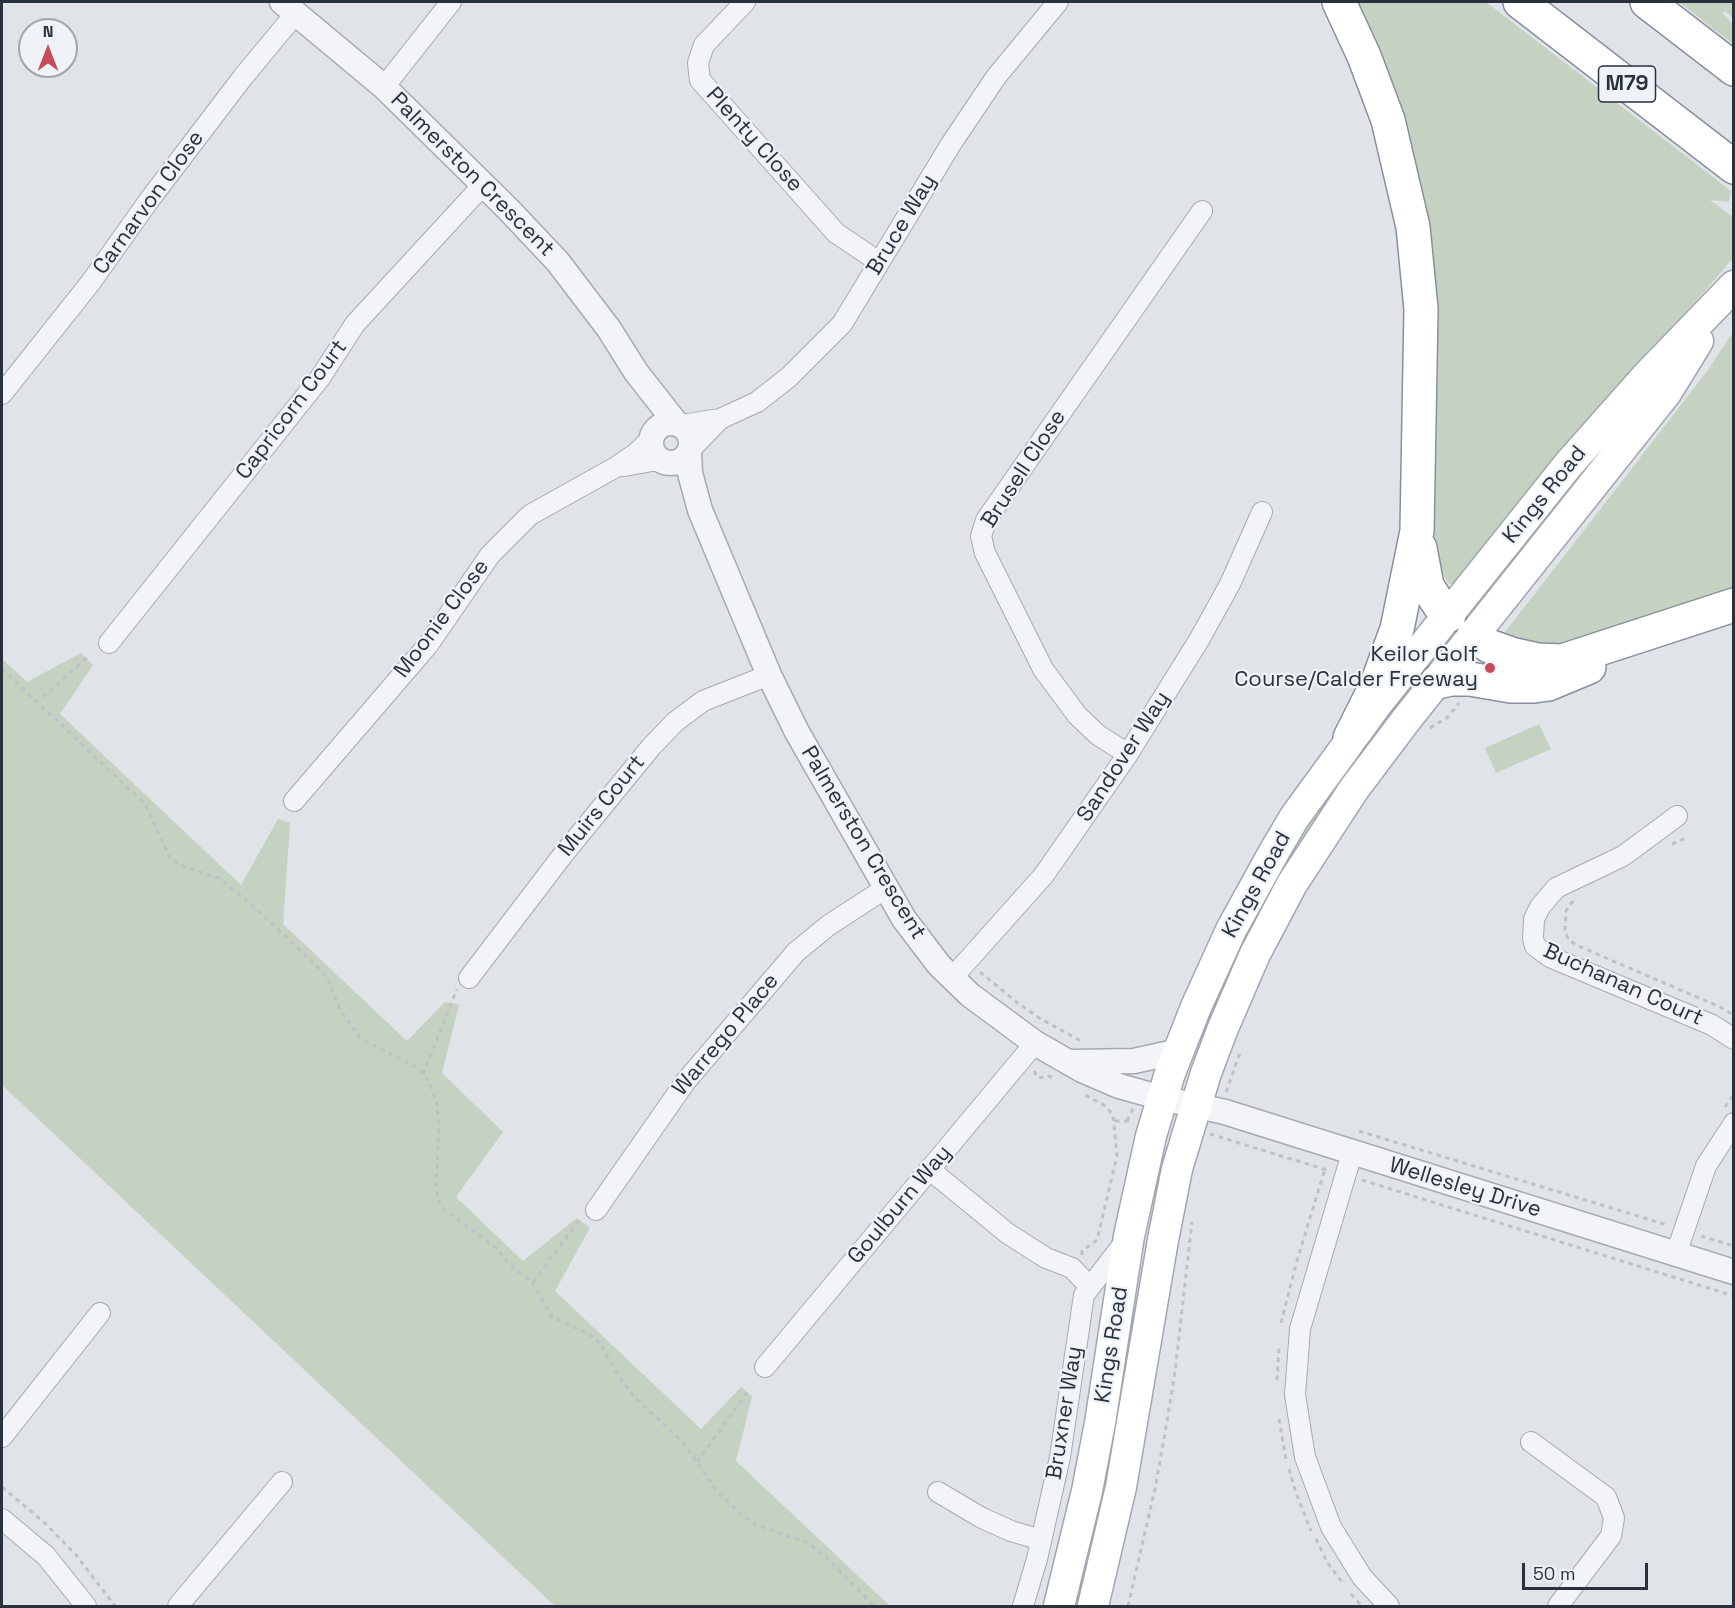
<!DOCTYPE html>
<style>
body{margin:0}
#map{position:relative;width:1735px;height:1608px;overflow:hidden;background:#e0e3e8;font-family:"Space Grotesk",sans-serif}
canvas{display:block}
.frame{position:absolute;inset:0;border:3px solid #29313e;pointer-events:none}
.north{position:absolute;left:18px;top:18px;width:60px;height:60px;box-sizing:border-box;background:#eff2f6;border:2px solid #a0a5ac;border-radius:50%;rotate:0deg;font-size:16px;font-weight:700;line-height:24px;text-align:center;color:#29313e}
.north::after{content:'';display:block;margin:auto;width:21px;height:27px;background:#c64b5d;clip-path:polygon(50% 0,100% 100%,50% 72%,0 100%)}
.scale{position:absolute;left:1522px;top:1563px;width:126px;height:27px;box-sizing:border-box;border:3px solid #29313e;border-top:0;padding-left:8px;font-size:18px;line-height:21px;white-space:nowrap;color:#29313e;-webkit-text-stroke:4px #eff2f6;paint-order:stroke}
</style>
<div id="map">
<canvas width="1735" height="1608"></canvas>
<div class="frame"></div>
<div class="north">N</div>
<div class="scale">50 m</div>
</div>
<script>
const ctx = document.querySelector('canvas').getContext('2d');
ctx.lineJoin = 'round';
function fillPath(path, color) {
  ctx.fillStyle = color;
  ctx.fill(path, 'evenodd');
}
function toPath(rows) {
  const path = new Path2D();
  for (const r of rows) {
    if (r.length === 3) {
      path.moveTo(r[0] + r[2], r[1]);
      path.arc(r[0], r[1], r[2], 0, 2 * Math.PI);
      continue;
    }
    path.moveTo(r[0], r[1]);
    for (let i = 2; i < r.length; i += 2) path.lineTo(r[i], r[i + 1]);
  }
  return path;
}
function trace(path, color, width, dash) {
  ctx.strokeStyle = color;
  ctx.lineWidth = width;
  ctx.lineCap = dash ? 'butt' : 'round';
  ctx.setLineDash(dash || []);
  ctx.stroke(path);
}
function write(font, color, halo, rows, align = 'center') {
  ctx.font = font + ' "Space Grotesk",sans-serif';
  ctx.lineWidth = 4.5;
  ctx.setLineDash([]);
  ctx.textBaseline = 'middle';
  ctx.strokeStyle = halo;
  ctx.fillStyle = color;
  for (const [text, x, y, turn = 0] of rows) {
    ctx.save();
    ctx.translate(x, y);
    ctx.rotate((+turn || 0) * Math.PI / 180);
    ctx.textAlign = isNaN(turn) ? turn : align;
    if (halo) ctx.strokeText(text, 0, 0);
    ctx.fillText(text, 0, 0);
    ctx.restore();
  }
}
fillPath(toPath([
 [1351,2,1486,2,1731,191,1729,202,1710,200,1733,217,1733,258,1453,585,1447,582,1439,565,1432,531,1431,360],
 [1679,2,1733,2,1733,18,1725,11,1722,13,1733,24,1733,44],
 [1733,332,1733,595,1577,648,1499,640,1708,370],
 [1439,641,1449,649,1250,927,1244,924,1283,854],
 [81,653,93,665,60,714,241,885,278,819,290,823,283,924,407,1041,445,1002,459,1005,442,1073,503,1132,456,1197,523,1261,577,1218,590,1228,555,1291,701,1429,741,1387,752,1396,736,1461,890,1606,555,1606,2,1085,2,659,27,682],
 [1539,724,1551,749,1496,773,1485,748],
 [1132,1314,1140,1316,1119,1436,1106,1481,1098,1479,1123,1345]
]), '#c5d1c1');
const minor = toPath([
 [745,2,704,45,698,63,700,80,836,233,879,262],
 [384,87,451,2],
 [2,394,91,282,150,199,243,77,296,13],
 [682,425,720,419,757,402,789,377,842,324,951,144,996,77,1058,2],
 [690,450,720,419],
 [624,466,652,461,663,461],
 [109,643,320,378,355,324,483,185],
 [1128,754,1098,735,1077,715,1043,669,985,553,981,536,986,520,1202,211],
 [294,801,428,645,490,555,530,515,616,467,635,454,651,439],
 [1677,816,1623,856,1556,888,1540,907,1534,919,1533,938,1535,946,1550,957,1712,1025,1734,1039],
 [469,978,562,856,651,747,675,722,703,701,769,675],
 [952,978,1044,875,1128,754,1199,640,1230,584,1262,512],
 [1352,1153,1300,1329,1295,1395,1305,1457,1331,1527,1362,1577,1389,1606],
 [929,1169,1007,1233,1046,1258,1072,1268,1089,1286],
 [596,1210,686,1081,796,952,829,925,886,888],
 [1676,1254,1706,1166,1734,1123],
 [765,1367,1035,1043],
 [2,1437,100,1313],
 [1531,1442,1606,1497,1614,1518,1611,1536,1558,1606],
 [938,1492,982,1518,1011,1531,1041,1540],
 [2,1519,46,1556,86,1606],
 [178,1606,282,1482],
 [1023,1606,1037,1559,1060,1457,1084,1295,1124,1243]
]);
const tertiary = toPath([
 [282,2,384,87,508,209,558,262,609,329,636,372,676,423],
 [671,443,20],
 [689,453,690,473,700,510,769,675,797,732,904,919,939,965,970,995,1035,1043,1082,1070,1119,1086,1162,1098,1225,1112,1734,1272],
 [1072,1062,1134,1061,1179,1051]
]);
const primary = toPath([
 [1059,1606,1087,1491,1100,1423,1129,1236,1151,1136,1170,1073,1196,1007,1231,930,1274,852,1294,818,1377,704,1568,465,1647,376,1734,286],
 [1093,1606,1121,1487,1163,1240,1177,1169,1206,1073,1223,1028,1255,954,1292,884,1354,789,1406,720,1666,393,1698,341]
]);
const motorway = toPath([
 [1339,2,1364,56,1388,120,1413,227,1421,309,1417,531,1397,629,1377,684,1350,738],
 [1520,2,1734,167],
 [1647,2,1734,69],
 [1420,548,1427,586,1440,606,1449,615],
 [1474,635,1489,646,1511,654,1538,660,1562,661,1734,605],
 [1437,682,1451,679,1470,679,1511,686,1534,686,1548,684,1589,667]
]);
trace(minor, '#a5aab2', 22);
trace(tertiary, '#a5aab2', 27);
trace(primary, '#a0a7b3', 33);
trace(motorway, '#88909e', 36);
trace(toPath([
 [2,669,145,804,170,858,184,867,219,878,253,906,323,972,328,980,340,1010,360,1038,418,1068,428,1080,436,1100,439,1124,436,1188,440,1205,446,1211,495,1247,511,1266,532,1282,552,1317,589,1334,600,1343,614,1369,634,1397,682,1441,718,1492,742,1515,756,1525,808,1543,826,1557,874,1606],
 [43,697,88,657],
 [1430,728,1448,717,1459,703],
 [1672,844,1684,839],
 [1573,901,1566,911,1565,930,1568,939,1576,945,1720,1007,1734,1015],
 [980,972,1019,1004,1041,1019,1081,1041],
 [1034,1071,1038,1078,1049,1076,1053,1078],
 [423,1074,457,989],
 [1226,1092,1240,1053],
 [1725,1107,1734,1094],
 [1115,1121,1129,1121],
 [1127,1121,1133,1109],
 [1359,1131,1667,1225],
 [1210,1134,1330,1171],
 [1362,1180,1734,1296],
 [1701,1236,1734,1246],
 [1082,1255,1082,1251,1097,1240,1117,1156,1113,1115,1104,1105,1085,1095],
 [533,1282,581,1218],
 [1281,1323,1296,1264,1325,1169],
 [1277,1380,1279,1348],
 [1279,1419,1286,1460],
 [697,1462,748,1391],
 [1289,1469,1296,1493,1311,1531],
 [2,1487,46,1524,76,1555,115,1606],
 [1316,1539,1327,1562,1342,1582],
 [1351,1594,1362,1606],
 [1128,1606,1155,1489,1166,1427,1175,1372,1192,1222]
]), '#bec1c7', 3, [4.5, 4.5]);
trace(minor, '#f2f4f7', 20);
trace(tertiary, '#f2f4f7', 24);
trace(primary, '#fff', 30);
trace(motorway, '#fff', 33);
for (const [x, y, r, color] of [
 [1490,668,6,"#c64b5d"]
]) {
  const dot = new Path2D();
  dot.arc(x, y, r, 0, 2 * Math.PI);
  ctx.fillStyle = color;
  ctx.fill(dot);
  trace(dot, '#eff2f6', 2);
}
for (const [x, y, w] of [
 [1627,84,57]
]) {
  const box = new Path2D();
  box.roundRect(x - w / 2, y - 18, w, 36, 4.5);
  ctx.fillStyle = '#eff2f6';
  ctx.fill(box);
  trace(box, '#29313e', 1.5);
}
write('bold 21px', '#29313e', null, [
 ["M79",1627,84]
]);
write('22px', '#29313e', '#eff2f6', [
 ["Plenty Close",754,140,48],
 ["Palmerston Crescent",472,175,45],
 ["Carnarvon Close",149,203,-54],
 ["Bruce Way",902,225,-59],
 ["Capricorn Court",292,410,-53],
 ["Brusell Close",1024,469,-57],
 ["Kings Road",1545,495,-51],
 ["Moonie Close",442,619,-53],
 ["Sandover Way",1124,757,-57],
 ["Muirs Court",602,806,-51],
 ["Palmerston Crescent",863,843,59],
 ["Kings Road",1257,885,-61],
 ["Buchanan Court",1623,985,24],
 ["Warrego Place",726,1035,-50],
 ["Wellesley Drive",1465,1188,17],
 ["Goulburn Way",900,1205,-50],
 ["Kings Road",1112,1345,-81],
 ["Bruxner Way",1065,1413,-81]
]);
write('22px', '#29313e', '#eff2f6', [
 ["Keilor Golf",1478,655],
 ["Course/Calder Freeway",1478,680]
], 'right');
</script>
